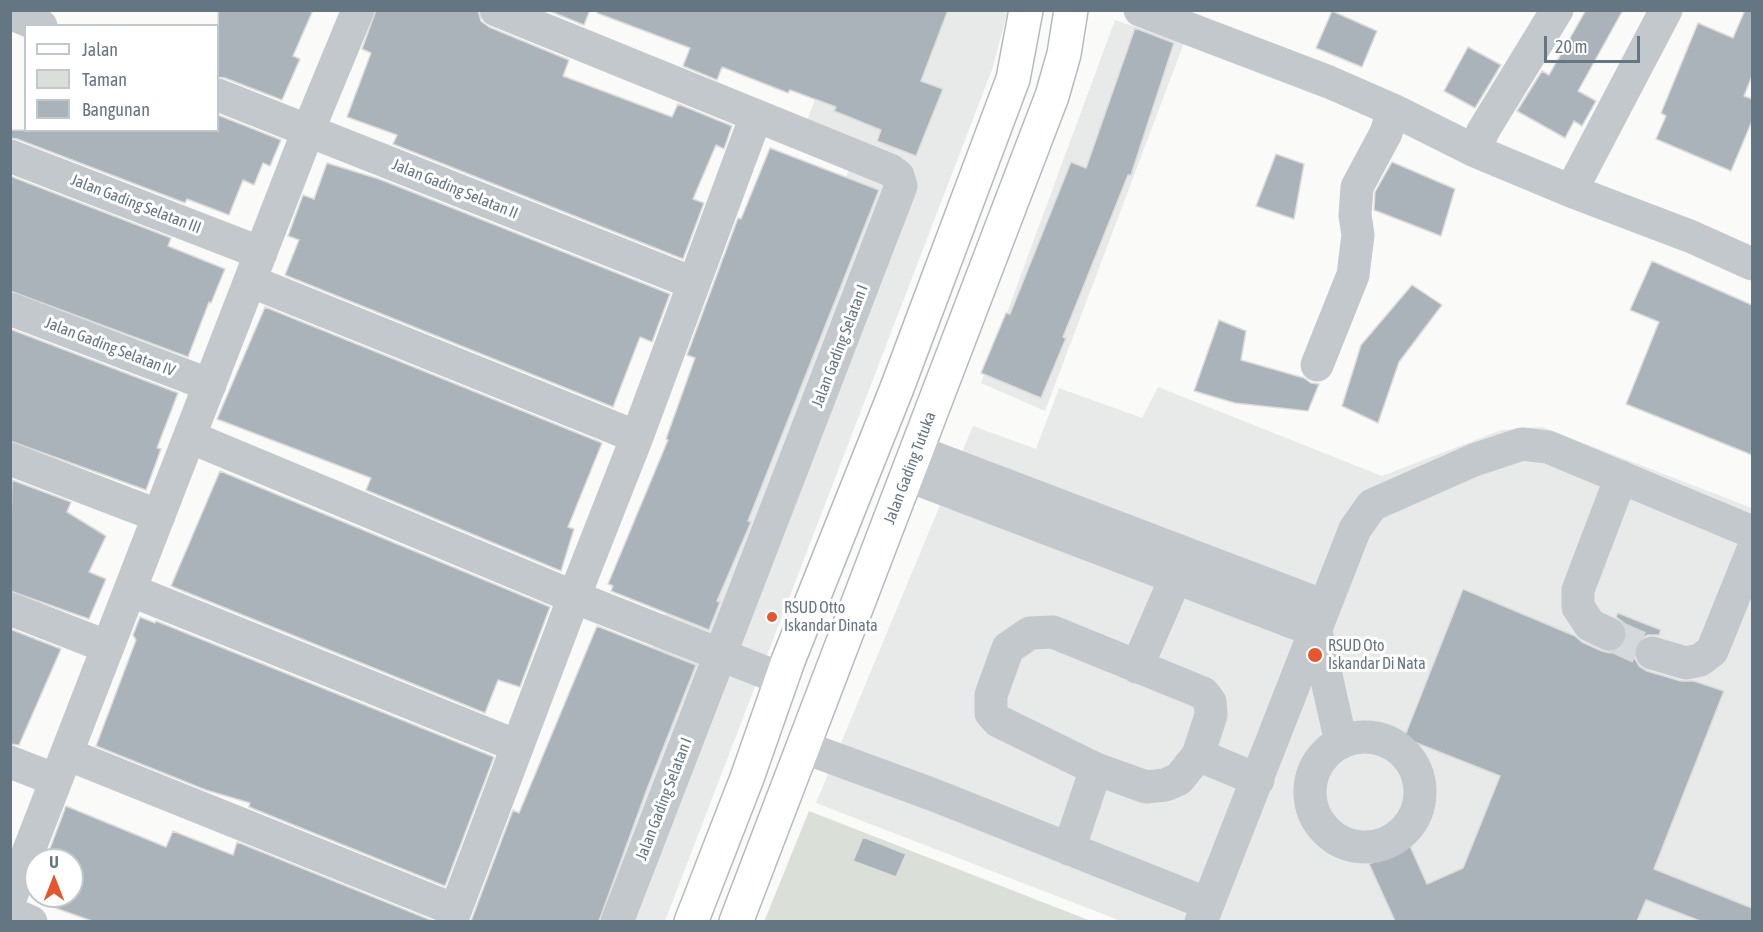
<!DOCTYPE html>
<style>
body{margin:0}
#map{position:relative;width:1763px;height:932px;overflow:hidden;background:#fafaf8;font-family:"Asap Condensed",sans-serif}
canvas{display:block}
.frame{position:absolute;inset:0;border:12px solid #657683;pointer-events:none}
.legend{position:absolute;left:24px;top:24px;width:195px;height:108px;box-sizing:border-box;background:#fff;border:2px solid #c1c8cd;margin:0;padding:8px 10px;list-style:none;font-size:18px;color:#657683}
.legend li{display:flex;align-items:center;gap:12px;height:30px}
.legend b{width:30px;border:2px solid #c1c8cd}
.north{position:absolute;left:24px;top:848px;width:60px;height:60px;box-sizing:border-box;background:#fff;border:2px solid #c1c8cd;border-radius:50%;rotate:0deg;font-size:16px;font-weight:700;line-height:24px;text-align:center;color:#657683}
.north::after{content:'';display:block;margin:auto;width:21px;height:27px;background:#e4572e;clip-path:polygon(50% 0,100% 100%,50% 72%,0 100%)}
.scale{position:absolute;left:1544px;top:36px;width:96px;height:27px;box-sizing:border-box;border:3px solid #657683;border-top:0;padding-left:8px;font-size:18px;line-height:21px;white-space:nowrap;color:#657683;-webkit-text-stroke:4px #fff;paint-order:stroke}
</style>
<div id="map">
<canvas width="1763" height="932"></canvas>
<div class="frame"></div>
<ul class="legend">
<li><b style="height:8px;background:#fff"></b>Jalan</li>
<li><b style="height:16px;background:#dadfd7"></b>Taman</li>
<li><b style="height:16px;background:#aab3b9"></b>Bangunan</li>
</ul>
<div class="north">U</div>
<div class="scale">20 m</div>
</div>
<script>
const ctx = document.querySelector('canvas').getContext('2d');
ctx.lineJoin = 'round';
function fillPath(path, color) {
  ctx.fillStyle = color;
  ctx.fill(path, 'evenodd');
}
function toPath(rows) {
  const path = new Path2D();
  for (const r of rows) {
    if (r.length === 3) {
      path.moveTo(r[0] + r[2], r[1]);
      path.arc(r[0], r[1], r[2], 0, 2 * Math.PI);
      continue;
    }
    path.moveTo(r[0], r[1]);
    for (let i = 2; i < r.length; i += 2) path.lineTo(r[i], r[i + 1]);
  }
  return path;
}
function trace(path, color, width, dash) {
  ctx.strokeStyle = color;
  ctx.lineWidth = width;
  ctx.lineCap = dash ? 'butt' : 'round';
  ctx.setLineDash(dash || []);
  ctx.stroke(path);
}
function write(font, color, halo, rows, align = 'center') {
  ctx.font = font + ' "Asap Condensed",sans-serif';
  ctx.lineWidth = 6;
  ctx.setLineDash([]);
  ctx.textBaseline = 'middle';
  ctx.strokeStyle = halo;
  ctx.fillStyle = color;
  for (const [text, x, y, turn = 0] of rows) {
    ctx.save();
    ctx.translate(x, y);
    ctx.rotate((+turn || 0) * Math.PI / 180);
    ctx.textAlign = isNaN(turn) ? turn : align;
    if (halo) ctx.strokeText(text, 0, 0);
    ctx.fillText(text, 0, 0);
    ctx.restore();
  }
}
fillPath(toPath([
 [999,10,1007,13,993,67,665,921,551,922,686,558,851,165,799,142,848,11],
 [1115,20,1184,43,1045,411,981,383],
 [1158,387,1382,476,1501,430,1542,427,1752,508,1752,921,1121,921,816,803,973,426,1036,449,1059,388,1142,418]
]), '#e8e9e9');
fillPath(toPath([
 [809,811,1091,921,764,922]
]), '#dadfd7');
const building = toPath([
 [218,10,313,10,293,56,300,59,282,100,225,78,218,77,218,10],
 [376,10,478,10,481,21,489,27,569,60,563,76,672,117,678,104,732,126,724,149,716,145,693,199,704,203,683,259,393,144,397,135,347,117,371,53,362,49,376,10],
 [547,10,590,10,584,25,547,10],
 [598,10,948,10,921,81,943,89,916,156,877,141,881,130,834,111,836,107,790,90,788,93,722,67,717,80,683,66,690,48,597,13,598,10],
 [1586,10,1623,10,1578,91,1596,101,1582,126,1574,121,1565,138,1517,111,1542,71,1549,75,1586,10],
 [1745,10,1752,10,1752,76,1744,96,1752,99,1752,121,1731,171,1656,139,1666,116,1661,113,1698,23,1733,38,1745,10],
 [1332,11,1377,31,1362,67,1316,48,1332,11],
 [1135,28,1174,43,1131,175,1128,175,1078,300,1063,337,1066,338,1041,398,981,373,1006,313,1010,314,1071,162,1086,168,1135,28],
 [1468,47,1501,65,1475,108,1444,91,1468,47],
 [218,115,281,140,270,166,263,163,254,185,243,180,229,215,187,199,185,203,17,139,10,138,10,130,218,130,218,115],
 [770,148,879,190,748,521,751,522,717,601,720,602,709,630,611,591,613,586,608,584,668,440,666,439,695,358,687,355,738,218,741,219,770,148],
 [1276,154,1304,164,1294,219,1256,206,1276,154],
 [1392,162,1455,189,1441,236,1374,210,1375,192,1392,162],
 [327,163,379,179,670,294,652,342,640,337,613,407,285,275,299,240,288,236,303,195,314,199,327,163],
 [10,176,171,238,168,246,225,269,211,303,209,302,188,357,10,291,10,176],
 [1652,261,1752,305,1752,455,1626,404,1659,322,1630,310,1652,261],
 [1412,285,1442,305,1399,362,1378,423,1342,406,1361,345,1412,285],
 [265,307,602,443,568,527,574,529,561,571,366,490,371,478,217,419,265,307],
 [1219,320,1246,331,1241,360,1304,378,1311,383,1319,384,1308,411,1235,403,1194,391,1219,320],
 [10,329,178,393,157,448,161,449,146,490,10,441,10,329],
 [220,471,550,607,520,687,498,680,485,713,171,586,220,471],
 [12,480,71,502,67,512,106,536,89,572,106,579,89,619,10,591,12,480],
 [1463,589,1575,636,1582,642,1602,651,1610,653,1619,650,1626,641,1628,632,1624,623,1616,617,1618,613,1661,630,1659,635,1648,635,1640,639,1634,647,1634,657,1639,666,1647,671,1681,681,1694,681,1724,691,1654,869,1752,908,1752,921,1700,921,1646,900,1637,921,1395,921,1369,864,1410,846,1427,884,1463,868,1500,776,1404,738,1463,589],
 [140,617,155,623,156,621,494,757,445,886,249,807,250,803,206,790,96,746,136,640,133,635,140,617],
 [597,626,696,665,647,789,599,921,471,921,513,810,519,813,597,626],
 [10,629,61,649,19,745,10,744,10,629],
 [66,806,166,847,173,831,233,855,237,842,433,921,92,921,47,905,51,896,72,896,72,860,46,859,66,806],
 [863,837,906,854,896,877,853,861,863,837]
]);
fillPath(building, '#aab3b9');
trace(building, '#dcdcda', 1.5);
trace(toPath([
 [1609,634,1652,653]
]), '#d5d9db', 33, [33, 16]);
const major = toPath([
 [691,922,747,778,788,661,897,388,1013,79,1026,10],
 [736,922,1052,96,1064,54,1071,10]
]);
trace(major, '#b5babe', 36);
trace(toPath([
 [496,10,890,170,898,176,901,186,617,922],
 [1140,10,1329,82,1393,110,1475,151,1571,191,1692,237,1752,264],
 [10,13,41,26],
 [218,95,693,283],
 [1475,151,1483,131,1557,10],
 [10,156,261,253],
 [1571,191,1666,10],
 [250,281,637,437],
 [10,309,210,385],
 [1317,365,1353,275,1358,235,1355,215,1357,187,1386,133,1393,110],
 [190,437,574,597,782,679],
 [916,451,1324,606],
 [10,459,159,516],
 [907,475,1316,631],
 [130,590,517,746],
 [10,609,108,647],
 [1316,631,1341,742],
 [1053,632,1203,693,1210,702,1211,715,1198,755,1179,779,1165,785,1146,787,1096,769,998,721,991,713,991,695,1008,648,1030,633,1053,632],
 [1609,634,1590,625,1578,607,1578,590,1621,477],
 [1652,653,1686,663,1700,660,1712,651,1752,552],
 [1137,667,1176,577],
 [1365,792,55],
 [803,747,934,795,1208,904,1201,922],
 [67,754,455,910],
 [1198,755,1258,780],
 [10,762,56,780],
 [1069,849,1096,769],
 [10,899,308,131,358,10],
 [1208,904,1355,529,1372,505,1474,460,1522,444,1548,447,1752,532],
 [10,913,31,922],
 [451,922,574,597,637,437,756,116]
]), '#c3c8cc', 33);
trace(major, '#fff', 33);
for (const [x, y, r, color] of [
 [772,617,6,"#e4572e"],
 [1315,655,8,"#e4572e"]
]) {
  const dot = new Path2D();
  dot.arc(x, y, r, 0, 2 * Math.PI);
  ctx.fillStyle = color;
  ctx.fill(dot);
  trace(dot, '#fff', 2);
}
write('16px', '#657683', '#fff', [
 ["Jalan Gading Selatan II",455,189,22],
 ["Jalan Gading Selatan III",136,204,21],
 ["Jalan Gading Selatan I",840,346,-69],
 ["Jalan Gading Selatan IV",110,347,21],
 ["Jalan Gading Tutuka",910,468,-69],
 ["Jalan Gading Selatan I",664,799,-69]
]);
write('16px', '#657683', '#fff', [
 ["RSUD Otto",784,608],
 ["Iskandar Dinata",784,626],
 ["RSUD Oto",1328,646],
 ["Iskandar Di Nata",1328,664]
], 'left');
</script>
